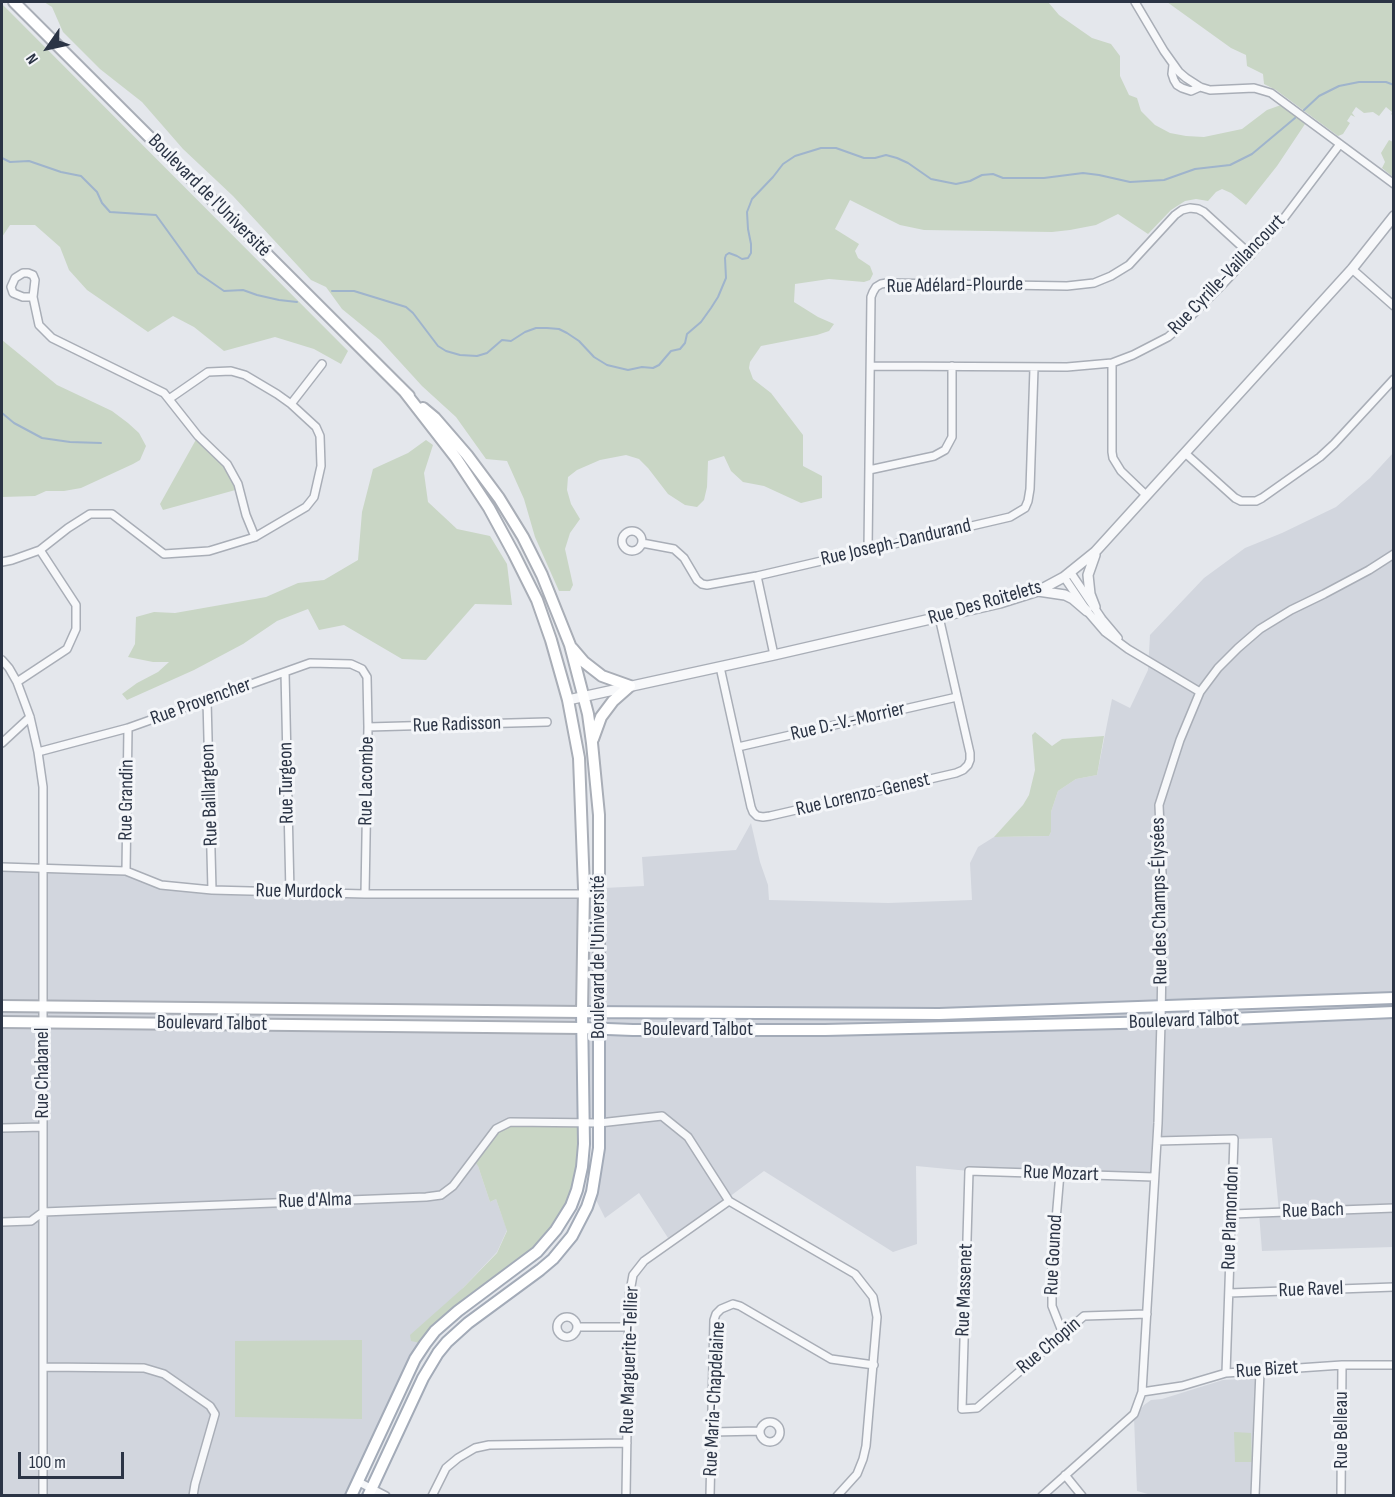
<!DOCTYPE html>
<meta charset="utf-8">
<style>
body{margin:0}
#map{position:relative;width:1395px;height:1497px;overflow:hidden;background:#e4e7ec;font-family:"Sofia Sans Condensed",sans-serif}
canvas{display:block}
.frame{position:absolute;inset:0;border:3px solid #2b3445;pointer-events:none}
.north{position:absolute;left:18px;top:18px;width:60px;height:60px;-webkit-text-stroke:4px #f4f6f9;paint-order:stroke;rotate:236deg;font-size:16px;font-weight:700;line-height:24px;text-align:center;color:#2b3445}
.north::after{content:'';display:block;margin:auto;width:21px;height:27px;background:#2b3445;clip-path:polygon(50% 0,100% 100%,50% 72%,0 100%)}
.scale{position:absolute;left:18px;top:1452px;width:106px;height:27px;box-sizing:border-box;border:3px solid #2b3445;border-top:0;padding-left:8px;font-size:18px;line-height:21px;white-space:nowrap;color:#2b3445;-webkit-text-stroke:4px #f4f6f9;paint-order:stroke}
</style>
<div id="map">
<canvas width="1395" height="1497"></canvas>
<div class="frame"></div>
<div class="north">N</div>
<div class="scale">100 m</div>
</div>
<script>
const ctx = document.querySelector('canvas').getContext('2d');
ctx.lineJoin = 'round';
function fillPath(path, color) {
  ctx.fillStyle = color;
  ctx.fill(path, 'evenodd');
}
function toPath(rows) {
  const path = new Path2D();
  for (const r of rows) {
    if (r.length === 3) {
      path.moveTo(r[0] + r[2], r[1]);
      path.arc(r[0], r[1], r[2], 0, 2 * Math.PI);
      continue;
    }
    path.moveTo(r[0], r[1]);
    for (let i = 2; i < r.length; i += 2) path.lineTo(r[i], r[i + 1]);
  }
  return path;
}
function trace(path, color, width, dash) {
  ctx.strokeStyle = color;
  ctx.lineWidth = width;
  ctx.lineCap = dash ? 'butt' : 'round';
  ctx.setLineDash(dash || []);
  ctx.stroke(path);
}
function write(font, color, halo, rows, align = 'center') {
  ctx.font = font + ' "Sofia Sans Condensed",sans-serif';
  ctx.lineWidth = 6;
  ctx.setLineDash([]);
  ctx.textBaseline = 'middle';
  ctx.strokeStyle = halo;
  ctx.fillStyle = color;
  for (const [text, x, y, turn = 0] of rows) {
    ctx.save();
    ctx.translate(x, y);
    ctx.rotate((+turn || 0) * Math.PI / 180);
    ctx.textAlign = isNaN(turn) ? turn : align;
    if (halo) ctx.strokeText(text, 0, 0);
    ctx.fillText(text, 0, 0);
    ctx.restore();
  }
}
fillPath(toPath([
 [1393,453,1393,1247,1262,1251,1259,1213,1279,1212,1272,1138,1157,1141,1154,1177,969,1171,916,1166,917,1244,893,1252,764,1171,670,1241,639,1193,605,1218,592,1192,599,1123,584,1122,478,1166,490,1202,496,1199,507,1230,497,1252,463,1288,425,1344,349,1495,2,1496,2,867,126,871,161,885,212,890,504,893,644,886,642,857,736,850,751,823,760,862,768,885,769,900,888,903,972,900,970,863,978,847,994,837,1049,836,1051,832,1051,812,1058,791,1076,779,1097,775,1112,699,1130,708,1148,670,1150,635,1204,578,1245,548,1282,533,1336,507,1370,478],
 [1260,1378,1255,1495,1155,1496,1137,1491,1134,1418,1144,1405,1151,1400,1162,1399,1223,1380]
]), '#d2d6de');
fillPath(toPath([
 [44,2,1048,2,1059,15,1092,38,1111,44,1120,56,1120,76,1129,95,1137,98,1141,111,1155,125,1170,133,1186,136,1204,137,1242,129,1267,110,1281,105,1305,124,1277,166,1246,205,1231,193,1222,189,1216,192,1208,201,1196,199,1185,201,1171,210,1148,234,1118,214,1096,225,1070,230,1052,232,924,230,900,225,850,200,835,229,859,244,855,251,858,258,870,266,873,274,870,280,864,282,829,279,795,284,794,302,818,317,834,324,829,331,817,335,761,346,750,362,749,368,753,379,771,393,803,435,803,466,822,476,822,498,801,503,764,486,743,482,731,471,724,456,708,461,707,487,704,500,697,507,685,505,668,494,648,468,639,459,626,455,600,460,577,470,568,477,567,490,571,504,580,519,570,533,565,549,573,585,570,591,559,591,535,537,524,499,507,461,486,459,456,417,422,386,380,340,342,309,326,287,311,280,233,196,183,149,142,102,100,69,63,32,52,7],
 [1167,2,1393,2,1393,116,1391,114,1392,112,1386,107,1379,116,1373,112,1364,113,1356,107,1352,113,1355,117,1351,115,1347,121,1350,123,1343,134,1338,136,1276,90,1264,84,1263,74,1247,66,1246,55,1231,48],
 [2,4,348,351,341,364,314,349,275,337,224,351,194,327,173,316,148,332,87,290,69,270,60,247,35,225,10,225,2,237],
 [1389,140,1393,142,1393,177,1382,168,1385,162,1381,153],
 [2,340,57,385,112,411,128,423,139,433,146,446,140,460,133,464,81,488,64,491,46,491,35,496,2,497],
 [198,436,227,464,239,489,163,510,160,504],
 [426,440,433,445,424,473,428,502,457,529,490,536,507,564,512,605,475,604,426,660,402,659,344,625,319,630,308,609,277,621,243,644,194,670,127,700,122,694,137,683,158,672,169,662,153,662,128,657,135,644,136,617,154,612,175,613,266,597,298,583,324,580,358,560,362,512,373,469,408,453],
 [1035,732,1052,746,1062,739,1104,736,1097,775,1076,779,1058,791,1051,812,1051,832,1049,836,994,837,1023,805,1029,795,1035,770,1032,735],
 [510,1122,584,1122,582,1167,556,1230,425,1344,411,1341,410,1335,463,1288,497,1253,507,1231,496,1199,490,1202,478,1166,473,1159,496,1129],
 [362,1340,362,1419,235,1417,235,1341],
 [1234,1432,1251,1433,1252,1462,1235,1462]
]), '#c9d6c5');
trace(toPath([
 [1304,110,1319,96,1339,86,1359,82,1386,82,1394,85],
 [2,158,10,162,29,161,61,172,81,176,97,192,102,203,110,212,156,215,198,273,224,291,243,290,257,295,279,300,297,302],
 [332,291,354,291,406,307,413,313,438,346,446,351,460,355,477,356,487,353,502,340,511,341,525,332,536,328,547,328,559,329,567,333,579,341,594,357,607,365,628,370,642,367,653,368,659,365,671,351,680,349,685,343,687,334,701,322,711,308,718,297,726,278,725,258,726,255,729,253,737,256,742,259,748,258,751,253,751,244,748,229,747,212,752,199,773,177,783,164,795,156,821,148,836,148,864,158,875,158,886,155,897,158,908,163,931,179,956,184,970,181,982,175,993,174,1003,178,1044,178,1083,173,1099,175,1130,182,1164,180,1195,169,1230,165,1252,154,1295,118],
 [2,413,14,423,42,438,70,442,101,443]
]), '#9fb4cc', 2);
const minor = toPath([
 [1135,2,1164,51,1179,72,1186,78,1200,87,1210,90,1254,88,1271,93,1394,184],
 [1173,65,1172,74,1174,80,1177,85,1182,88,1191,91,1200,87],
 [1352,269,1394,306],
 [33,297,23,297,13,293,11,287,15,278,23,273,28,273,33,275,35,280,33,297,39,325,52,338,164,393,198,436,227,464,238,484,246,515,255,537],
 [1112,363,1112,452,1113,458,1121,471,1146,495],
 [871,366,1067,367,1112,363,1133,355,1168,337,1181,326,1222,285,1281,222,1340,144],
 [291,404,322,364],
 [1185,453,1235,498,1241,501,1256,501,1262,498,1320,457,1334,444,1394,379],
 [869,470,934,456,945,450,952,437,952,366],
 [632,541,10],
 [642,543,674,549,684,558,697,580,702,584,707,585,757,576,1010,517,1025,508,1028,501,1030,489,1034,368],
 [868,549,871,297,873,292,876,287,881,284,887,283,1067,286,1094,283,1111,276,1129,265,1175,215,1182,210,1190,208,1198,209,1204,212,1251,255],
 [2,562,12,560,40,550,68,528,90,514,112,514,164,554,209,551,255,537,306,507,314,497,321,466,320,436,316,427,291,404,277,394,245,375,231,371,208,372,169,399],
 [1071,573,1102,619,1118,638],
 [757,576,774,655],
 [1064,577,1087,611,1105,632,1128,649,1200,692],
 [2,660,9,668,17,682,30,717,38,752,43,787,43,1496],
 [720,667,751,807,753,812,757,816,763,817,770,816,956,773,963,770,968,765,970,760,970,753,939,617],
 [285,672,290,893],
 [17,682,67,649,76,629,76,605,40,550],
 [207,700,212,890],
 [368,727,547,722],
 [2,743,30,717],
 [738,747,957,697],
 [38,752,128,728,310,663,351,664,362,669,367,677,368,727,365,894],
 [2,867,126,871,161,885,212,890,365,894,600,894],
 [126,871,128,728],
 [2,1128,43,1127],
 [1157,1141,1234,1139,1226,1373],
 [1060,1173,1052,1267,1052,1306,1063,1334],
 [1232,1214,1394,1208],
 [2,1222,31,1221,43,1212,426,1197,441,1195,453,1186,496,1129,510,1122,599,1123,662,1116,688,1137,729,1201,855,1274,873,1297,877,1317,866,1446,863,1459,857,1474,837,1496],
 [1229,1293,1394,1287],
 [1147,1314,1084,1316,977,1408,962,1409,969,1171,1154,1177],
 [567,1327,10],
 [578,1327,628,1327],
 [43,1367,144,1368,164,1374,210,1406,215,1414,195,1484,193,1496],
 [1142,1392,1182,1386,1226,1373,1342,1365,1394,1365],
 [770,1432,10],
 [712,1432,760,1431],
 [1065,1475,1082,1496],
 [357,1481,386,1496],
 [432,1496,446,1468,458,1458,475,1448,489,1445,627,1443],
 [626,1496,629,1297,633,1275,644,1261,729,1201],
 [710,1496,714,1320,716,1314,721,1309,733,1304,740,1306,831,1359,874,1365],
 [1042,1496,1134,1414,1142,1392,1158,1123,1161,1022,1163,896,1159,805,1180,740,1200,692,1218,668,1238,648,1260,629,1291,610,1324,594,1369,570,1394,554],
 [1255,1496,1260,1371],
 [1341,1496,1342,1365]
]);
const tertiary = toPath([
 [1038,591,1065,595,1073,599,1087,611],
 [1095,607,1090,594,1088,575,1095,555],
 [568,700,774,655,1000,603,1038,591,1064,577,1095,552,1352,269,1394,216]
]);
const secondary = toPath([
 [14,2,409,396],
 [423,408,435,418,467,455,499,498,523,537,542,575,570,645,588,714,592,743,599,815,599,1012],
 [572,648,584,662,602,676,630,686,613,701,601,717,593,739],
 [2,1006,582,1012,584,889,579,758,568,700,551,640,537,600,514,554,489,508,456,458,404,391],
 [2,1022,582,1028]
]);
const primary = toPath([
 [582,1028,633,1030,825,1030,1161,1022,1394,1012],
 [351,1496,415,1359,425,1344,435,1331,458,1311,537,1252,556,1230,571,1206,577,1190,582,1167,584,1144,582,1012,939,1014,1394,998],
 [368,1496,423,1378,438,1353,447,1342,468,1323,540,1270,553,1259,572,1236,587,1207,592,1192,599,1148,599,1012]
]);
trace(minor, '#a9aeb7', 10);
trace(tertiary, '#a9aeb7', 12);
trace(secondary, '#a9aeb7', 14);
trace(primary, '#a3abb8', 14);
trace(minor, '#f7f8fa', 7);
trace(tertiary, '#f7f8fa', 9);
trace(secondary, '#fff', 10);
trace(primary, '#fff', 10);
write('20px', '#2b3445', '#f4f6f9', [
 ["Boulevard de l'Université",209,196,45],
 ["Rue Cyrille-Vaillancourt",1227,275,-46],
 ["Rue Adélard-Plourde",955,286,-1],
 ["Rue Joseph-Dandurand",896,543,-13],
 ["Rue Des Roitelets",985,603,-16],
 ["Rue Provencher",201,702,-20],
 ["Rue D.-V.-Morrier",848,722,-13],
 ["Rue Radisson",457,725,-2],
 ["Rue Lacombe",367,781,-89],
 ["Rue Turgeon",287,783,-91],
 ["Rue Baillargeon",210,795,-92],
 ["Rue Lorenzo-Genest",863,795,-13],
 ["Rue Grandin",127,800,-89],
 ["Rue Murdock",299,892,1],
 ["Rue des Champs-Élysées",1160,901,-91],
 ["Boulevard de l'Université",599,957,-90],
 ["Boulevard Talbot",1184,1021,-2],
 ["Boulevard Talbot",212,1024,1],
 ["Boulevard Talbot",698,1030],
 ["Rue Chabanel",43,1073,-90],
 ["Rue Mozart",1061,1174,2],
 ["Rue d'Alma",315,1201,-2],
 ["Rue Bach",1313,1211,-2],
 ["Rue Plamondon",1231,1218,-88],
 ["Rue Gounod",1054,1255,-87],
 ["Rue Massenet",965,1290,-88],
 ["Rue Ravel",1311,1290,-2],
 ["Rue Chopin",1049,1346,-40],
 ["Rue Marguerite-Tellier",630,1360,-88],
 ["Rue Bizet",1267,1370,-4],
 ["Rue Maria-Chapdelaine",715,1399,-87],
 ["Rue Belleau",1342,1430,-90]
]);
</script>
